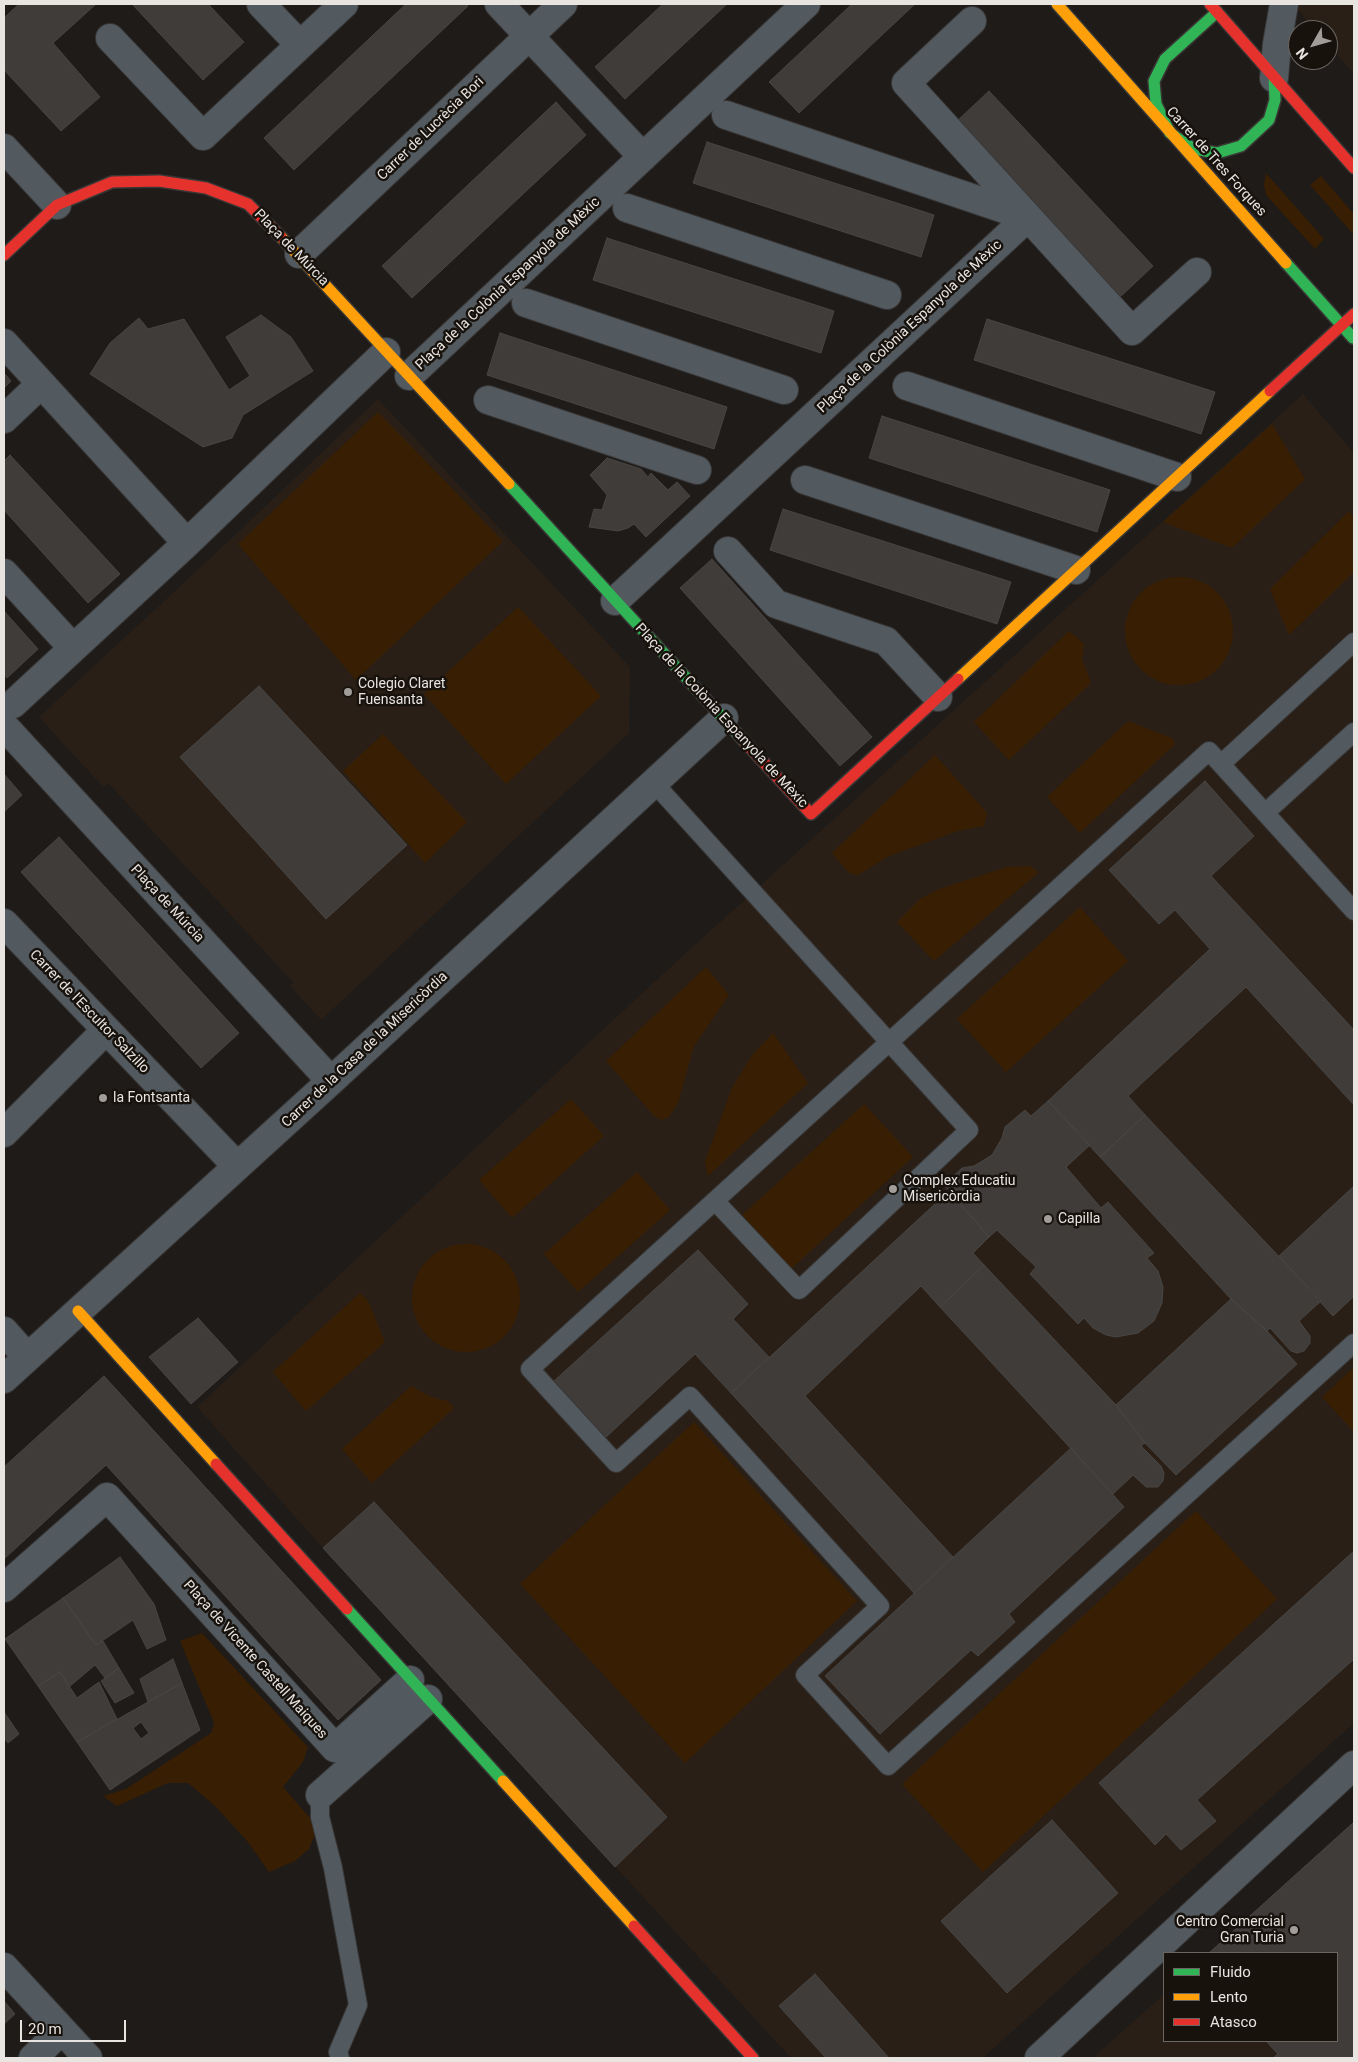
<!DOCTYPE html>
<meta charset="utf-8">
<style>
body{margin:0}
#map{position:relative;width:1358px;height:2062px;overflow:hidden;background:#1e1b19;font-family:Roboto,sans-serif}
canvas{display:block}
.frame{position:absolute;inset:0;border:5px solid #e8e4e0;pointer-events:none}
.legend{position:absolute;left:1163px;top:1952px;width:175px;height:90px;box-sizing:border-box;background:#18120d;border:1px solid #6b6661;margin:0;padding:6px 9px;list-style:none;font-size:15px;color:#e8e4e0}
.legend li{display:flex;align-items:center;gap:10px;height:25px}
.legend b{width:25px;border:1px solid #6b6661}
.north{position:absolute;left:1288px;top:20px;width:50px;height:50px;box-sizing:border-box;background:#18120d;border:1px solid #6b6661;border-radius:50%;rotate:232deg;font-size:14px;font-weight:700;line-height:20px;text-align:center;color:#e8e4e0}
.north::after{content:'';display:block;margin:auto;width:18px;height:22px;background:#a19e9a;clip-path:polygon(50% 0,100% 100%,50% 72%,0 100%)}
.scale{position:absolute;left:20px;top:2020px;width:106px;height:22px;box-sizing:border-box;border:2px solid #e8e4e0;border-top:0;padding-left:6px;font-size:15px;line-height:18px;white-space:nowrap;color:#e8e4e0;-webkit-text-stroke:4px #18120d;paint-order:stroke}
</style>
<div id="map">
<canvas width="1358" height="2062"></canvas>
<div class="frame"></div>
<ul class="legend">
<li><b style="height:6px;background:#30b455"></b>Fluido</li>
<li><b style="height:6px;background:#ff9f0a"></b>Lento</li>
<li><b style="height:6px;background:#e5322d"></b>Atasco</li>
</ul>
<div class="north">N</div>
<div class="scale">20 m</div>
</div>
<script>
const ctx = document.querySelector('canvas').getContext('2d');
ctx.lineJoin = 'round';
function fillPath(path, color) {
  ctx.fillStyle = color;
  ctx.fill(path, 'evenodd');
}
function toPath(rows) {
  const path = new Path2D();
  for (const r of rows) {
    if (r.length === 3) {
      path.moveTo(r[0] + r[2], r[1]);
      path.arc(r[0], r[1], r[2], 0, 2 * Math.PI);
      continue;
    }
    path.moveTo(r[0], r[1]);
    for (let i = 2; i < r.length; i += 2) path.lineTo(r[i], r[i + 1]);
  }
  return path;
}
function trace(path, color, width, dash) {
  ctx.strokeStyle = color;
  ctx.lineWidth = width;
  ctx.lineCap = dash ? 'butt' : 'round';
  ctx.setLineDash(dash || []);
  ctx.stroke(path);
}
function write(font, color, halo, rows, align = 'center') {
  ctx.font = font + ' Roboto,sans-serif';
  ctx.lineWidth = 5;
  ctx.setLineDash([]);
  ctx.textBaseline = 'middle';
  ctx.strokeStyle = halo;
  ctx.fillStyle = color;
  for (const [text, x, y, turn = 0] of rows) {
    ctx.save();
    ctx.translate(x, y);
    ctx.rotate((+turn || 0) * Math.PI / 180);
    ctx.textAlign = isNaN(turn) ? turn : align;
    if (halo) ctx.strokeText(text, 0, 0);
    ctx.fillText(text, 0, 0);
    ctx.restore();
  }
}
fillPath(toPath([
 [1293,4,1354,4,1354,74,1328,45,1328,30,1315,30],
 [1303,394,1354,453,1354,1723,983,2058,791,2058,323,1548,197,1407,665,972],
 [378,399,630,667,629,733,321,1020,290,986,293,982,108,783,103,787,39,717,233,537],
 [1354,1822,1354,2058,1093,2058,1164,1994,1164,2041,1337,2041,1337,1953,1209,1953]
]), '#291f16');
fillPath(toPath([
 [1266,173,1324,239,1315,249,1266,195,1264,185],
 [1321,176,1354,214,1354,235,1310,185],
 [378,412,503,541,356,680,238,544],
 [1272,424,1305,479,1232,548,1163,522],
 [1349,511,1354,519,1354,572,1289,635,1270,589],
 [1179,631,54],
 [518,607,601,696,506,784,424,694],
 [1069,631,1084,644,1082,659,1091,683,1009,760,974,722],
 [1128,721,1172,738,1175,744,1080,833,1047,797],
 [383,734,467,822,425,863,343,771],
 [935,755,987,813,984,826,958,831,889,856,858,875,849,873,832,853],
 [1030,866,1039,872,934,961,897,922,920,899,939,889,1007,867],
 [1080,907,1128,961,1006,1072,957,1019],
 [706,967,729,995,694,1046,678,1103,669,1117,662,1120,654,1116,606,1061],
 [773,1033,808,1083,708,1176,705,1161,732,1088,752,1055],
 [571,1099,604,1136,512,1218,479,1180],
 [864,1104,913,1157,791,1269,742,1215],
 [637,1172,670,1210,578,1292,544,1254],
 [466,1298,54],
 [360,1293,368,1301,385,1342,306,1411,273,1372],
 [1354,1367,1354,1432,1322,1397],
 [411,1386,431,1397,448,1401,454,1408,372,1483,342,1449],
 [694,1422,857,1601,685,1763,520,1584],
 [1196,1511,1277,1599,983,1872,902,1784],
 [202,1633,308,1747,303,1762,283,1787,318,1827,309,1849,295,1861,269,1872,247,1841,215,1806,188,1783,168,1783,117,1806,103,1796,126,1789,211,1733,214,1723,180,1641]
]), '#381e03');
const building = toPath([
 [19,4,96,4,53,43,100,97,61,131,4,70,4,18,19,4],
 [132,4,208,4,244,42,203,80,132,4],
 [406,4,465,4,468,6,294,170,264,138,406,4],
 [663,4,727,4,625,99,595,67,663,4],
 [852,4,915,4,799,113,769,82,852,4],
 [989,91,1153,266,1119,298,956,122,989,91],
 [556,102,586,135,412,298,382,266,556,102],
 [707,142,934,215,921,257,693,183,707,142],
 [607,238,834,311,821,353,593,280,607,238],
 [261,315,291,337,313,371,243,415,232,438,203,447,90,374,110,343,139,318,148,329,184,319,229,390,250,376,226,337,261,315],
 [987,319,1215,392,1201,434,974,360,987,319],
 [500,333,727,407,714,449,487,375,500,333],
 [4,373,11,381,4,388,4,373],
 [882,416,1110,490,1097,532,869,458,882,416],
 [10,455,120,574,88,603,4,510,4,461,10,455],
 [607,458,641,469,648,477,651,473,668,490,677,482,690,496,646,537,634,524,628,528,618,531,589,527,594,509,602,510,607,495,590,475,607,458],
 [783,509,1011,582,997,624,770,550,783,509],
 [712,559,872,737,840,766,680,588,712,559],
 [4,611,38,649,7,678,4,674,4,611],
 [259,686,407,845,326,919,180,757,259,686],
 [4,774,22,795,4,812,4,774],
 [1205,781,1254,836,1211,876,1354,1030,1354,1105,1246,987,1128,1096,1145,1115,1100,1157,1048,1101,1210,949,1175,910,1159,924,1109,870,1205,781],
 [59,837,239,1033,201,1068,21,872,59,837],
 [1048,1101,1090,1145,1066,1167,1101,1208,1108,1202,1154,1253,1147,1258,1158,1271,1163,1287,1162,1303,1154,1321,1138,1333,1116,1337,1106,1335,1093,1328,1084,1318,1078,1324,1030,1274,1036,1267,997,1230,989,1237,944,1185,962,1168,974,1166,992,1155,1002,1138,1005,1127,1025,1110,1031,1116,1048,1101],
 [1145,1115,1321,1301,1299,1321,1310,1336,1310,1343,1304,1351,1297,1353,1291,1351,1270,1328,1267,1331,1231,1299,1100,1157,1145,1115],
 [1354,1186,1354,1296,1333,1316,1279,1256,1354,1186],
 [949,1191,989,1237,973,1253,984,1265,940,1307,921,1286,805,1396,953,1557,914,1593,731,1393,949,1191],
 [698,1250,748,1304,733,1319,769,1357,731,1393,695,1354,605,1438,553,1382,698,1250],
 [984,1265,1116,1405,1145,1443,1141,1446,1161,1466,1164,1473,1163,1481,1158,1487,1146,1487,1133,1475,1113,1494,940,1307,984,1265],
 [1231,1299,1267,1331,1297,1364,1176,1475,1145,1443,1116,1405,1231,1299],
 [198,1318,238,1362,191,1404,149,1357,198,1318],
 [104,1376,381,1680,338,1720,106,1465,4,1559,4,1467,104,1376],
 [1071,1448,1124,1507,1009,1614,1015,1622,978,1656,971,1650,880,1734,825,1676,1071,1448],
 [374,1502,667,1817,615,1867,323,1548,374,1502],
 [1354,1551,1354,1659,1197,1800,1216,1821,1181,1850,1166,1834,1155,1845,1099,1783,1354,1551],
 [120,1557,154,1604,166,1640,147,1649,133,1620,96,1645,63,1598,120,1557],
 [63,1598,96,1645,103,1641,119,1668,105,1678,95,1665,69,1687,60,1672,38,1686,5,1639,63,1598],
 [173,1659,182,1683,148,1702,140,1679,173,1659],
 [119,1668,134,1693,115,1703,101,1681,119,1668],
 [60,1672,77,1698,99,1682,117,1719,77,1742,38,1686,60,1672],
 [182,1683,200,1730,110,1790,77,1742,182,1683],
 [141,1722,149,1733,141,1739,133,1728,141,1722],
 [4,1712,19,1734,8,1743,4,1738,4,1712],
 [1052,1820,1118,1893,1007,1993,941,1921,1052,1820],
 [1354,1822,1354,2058,1273,2058,1278,2054,1266,2041,1337,2041,1337,1953,1209,1953,1354,1822],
 [815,1974,889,2058,826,2058,779,2006,815,1974],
 [4,2001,15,2014,4,2024,4,2001]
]);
fillPath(building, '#3f3c3a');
trace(building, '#484543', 1);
const lane = toPath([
 [1221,764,1354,642],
 [654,783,969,1130,799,1290,715,1201],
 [1265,813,1354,732],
 [1354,911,1209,751,530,1369,616,1463,690,1396,880,1606,805,1675,888,1766,1354,1343],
 [320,1795,320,1817,333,1868,358,2005,338,2052,340,2058]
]);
const street = toPath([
 [261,4,300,45],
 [499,4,643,157],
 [972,21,906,83,1132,331,1197,272],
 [110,38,203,136,344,4],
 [1274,78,1277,44,1284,4],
 [4,148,57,205],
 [627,208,887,295],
 [299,254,563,4],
 [526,303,784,390],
 [4,343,187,543,386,352],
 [409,376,806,4],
 [907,386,1177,477],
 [488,400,697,470],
 [4,419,41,384],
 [805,480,1076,570],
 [728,551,776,604,886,641,938,697],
 [4,573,73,648],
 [615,601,1028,217,726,115],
 [13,704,187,543],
 [4,726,331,1081],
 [4,923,237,1166],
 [4,1133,106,1030],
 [4,1331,27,1357],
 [4,1379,331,1081,724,718],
 [4,1588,107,1497,335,1748,410,1680],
 [320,1795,428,1699],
 [4,1967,88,2058],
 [33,2058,62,2030],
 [1039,2058,1354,1765]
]);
const fast = toPath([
 [1217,12,1165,59,1154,81,1156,104,1170,133,1194,149,1217,153,1241,146,1269,120,1275,100,1274,78],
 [1286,263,1353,338],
 [509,484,744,741],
 [347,1609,503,1781]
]);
const slow = toPath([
 [1057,4,1286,263],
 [281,237,509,484],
 [958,679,1270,391],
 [78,1311,216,1464],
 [503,1781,634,1926]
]);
const jam = toPath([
 [1210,4,1354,168],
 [4,255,57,205,112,182,159,181,206,188,248,204,281,237],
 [1270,391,1354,314],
 [744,741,811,814,958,679],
 [216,1464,347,1609],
 [634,1926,753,2058]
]);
trace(lane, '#393736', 20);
trace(street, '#393736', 30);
trace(fast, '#393736', 14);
trace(slow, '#393736', 14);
trace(jam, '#393736', 14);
trace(lane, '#525a60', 18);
trace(street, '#525a60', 28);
trace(fast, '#30b455', 11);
trace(slow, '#ff9f0a', 11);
trace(jam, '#e5322d', 11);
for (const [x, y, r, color] of [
 [348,692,5,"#a19e9a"],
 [103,1098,5,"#a19e9a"],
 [893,1189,5,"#a19e9a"],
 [1048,1219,5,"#a19e9a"],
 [1294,1930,5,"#a19e9a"]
]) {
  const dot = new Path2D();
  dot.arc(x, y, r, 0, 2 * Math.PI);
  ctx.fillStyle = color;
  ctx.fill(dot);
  trace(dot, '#18120d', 2);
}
write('14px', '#e8e4e0', '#18120d', [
 ["Carrer de Lucrècia Bori",431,129,-44],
 ["Carrer de Tres Forques",1216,162,48],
 ["Plaça de Múrcia",291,248,46],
 ["Plaça de la Colònia Espanyola de Mèxic",508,284,-43],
 ["Plaça de la Colònia Espanyola de Mèxic",910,327,-43],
 ["Plaça de la Colònia Espanyola de Mèxic",721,716,47],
 ["Plaça de Múrcia",167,904,47],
 ["Carrer de l'Escultor Salzillo",89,1012,46],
 ["Carrer de la Casa de la Misericòrdia",365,1050,-43],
 ["Plaça de Vicente Castell Maiques",255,1660,48]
]);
write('14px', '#e8e4e0', '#18120d', [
 ["Colegio Claret",358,684],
 ["Fuensanta",358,700],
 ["la Fontsanta",113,1098],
 ["Complex Educatiu",903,1181],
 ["Misericòrdia",903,1197],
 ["Capilla",1058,1219],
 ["Centro Comercial",1284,1922,"right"],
 ["Gran Turia",1284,1938,"right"]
], 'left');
</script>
